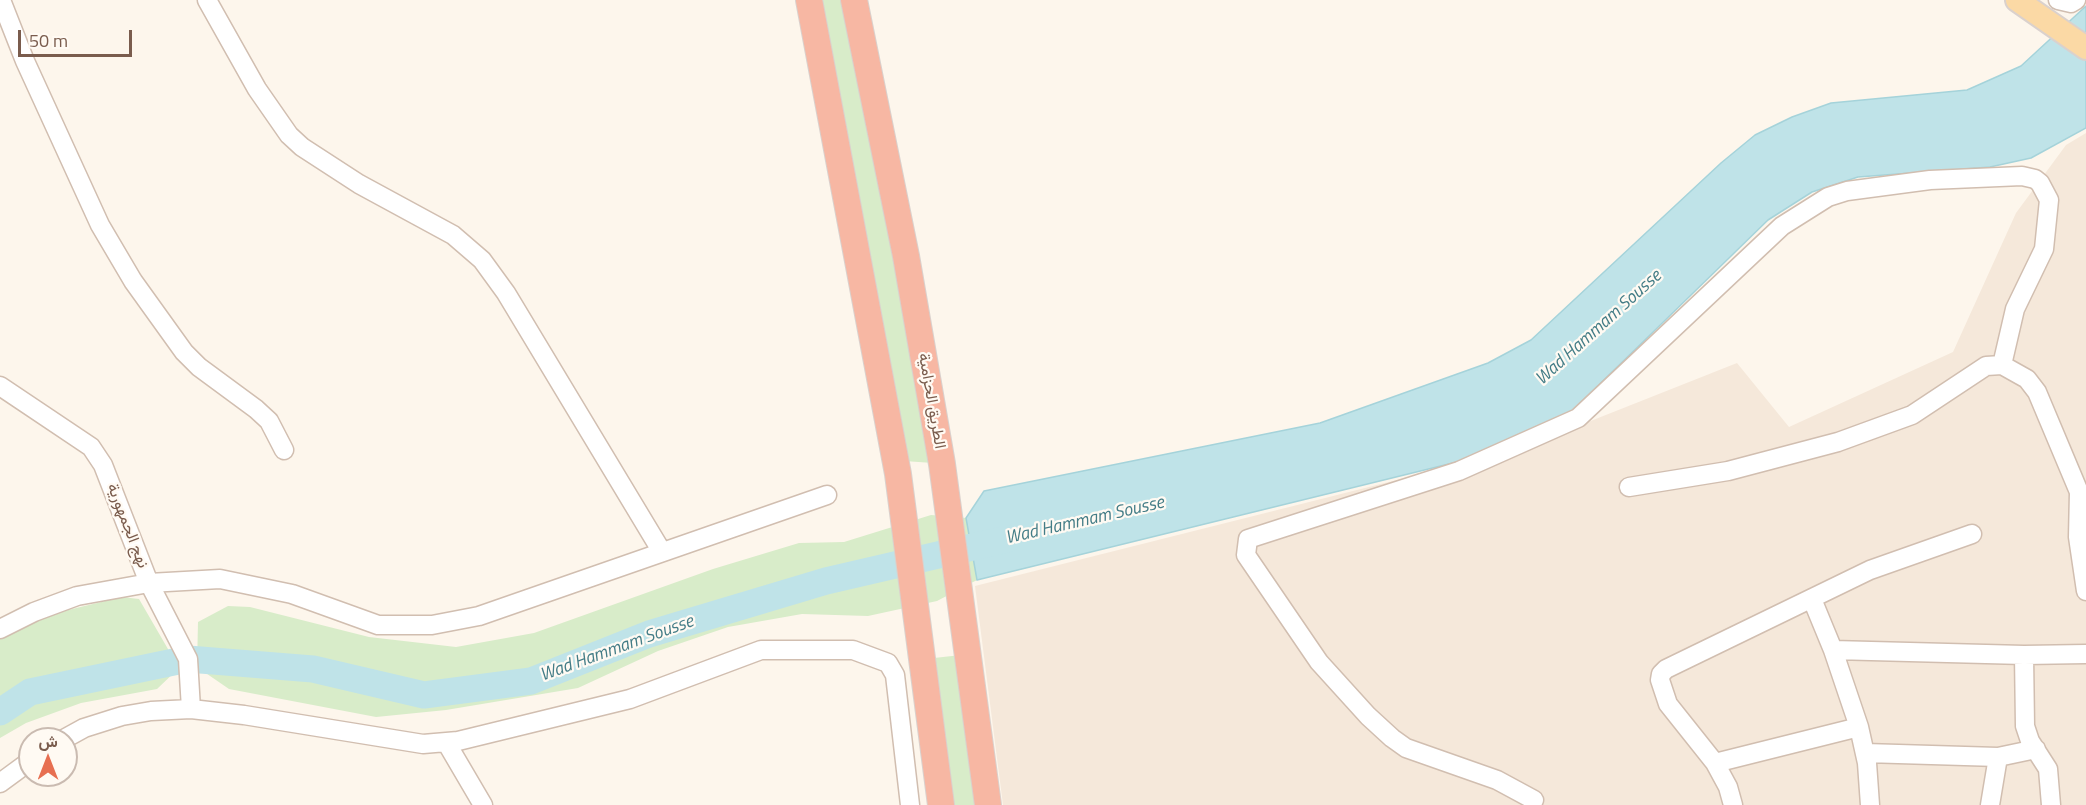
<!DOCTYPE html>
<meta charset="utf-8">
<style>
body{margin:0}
#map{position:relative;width:2086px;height:805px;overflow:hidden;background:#fdf6ec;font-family:"Titillium Web",Vazirmatn,sans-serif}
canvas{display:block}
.north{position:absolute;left:18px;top:727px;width:60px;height:60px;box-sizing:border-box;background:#fffaf3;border:2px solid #cabbb1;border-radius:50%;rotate:0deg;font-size:16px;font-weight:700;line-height:24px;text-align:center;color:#7a5c4d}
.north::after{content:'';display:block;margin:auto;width:21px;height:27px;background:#e76f51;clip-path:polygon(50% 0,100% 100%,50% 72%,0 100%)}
.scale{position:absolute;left:18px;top:30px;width:114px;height:27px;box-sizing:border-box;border:3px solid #7a5c4d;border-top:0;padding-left:8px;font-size:18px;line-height:21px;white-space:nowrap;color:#7a5c4d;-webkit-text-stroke:4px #fffaf3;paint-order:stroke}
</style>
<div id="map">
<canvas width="2086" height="805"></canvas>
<div class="north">ش</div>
<div class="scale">50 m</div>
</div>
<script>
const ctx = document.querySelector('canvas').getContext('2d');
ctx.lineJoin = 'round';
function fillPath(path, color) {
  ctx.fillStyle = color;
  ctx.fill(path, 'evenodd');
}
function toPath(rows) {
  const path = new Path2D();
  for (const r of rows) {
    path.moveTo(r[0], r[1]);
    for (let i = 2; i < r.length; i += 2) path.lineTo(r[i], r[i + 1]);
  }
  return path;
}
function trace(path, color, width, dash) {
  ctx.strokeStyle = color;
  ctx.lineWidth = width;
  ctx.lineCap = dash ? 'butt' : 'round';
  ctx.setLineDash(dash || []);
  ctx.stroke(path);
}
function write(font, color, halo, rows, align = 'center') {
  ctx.font = font + ' "Titillium Web",Vazirmatn,sans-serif';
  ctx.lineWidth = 4.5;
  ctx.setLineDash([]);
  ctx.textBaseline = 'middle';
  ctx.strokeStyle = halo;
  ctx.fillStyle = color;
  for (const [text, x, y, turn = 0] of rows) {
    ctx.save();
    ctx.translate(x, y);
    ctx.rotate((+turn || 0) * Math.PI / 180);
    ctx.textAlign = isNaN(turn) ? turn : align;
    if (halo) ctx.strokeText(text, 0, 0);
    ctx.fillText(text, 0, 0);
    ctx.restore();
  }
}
fillPath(toPath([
 [2086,133,2086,805,1003,805,975,586,1520,449,1737,363,1789,427,1953,352,2016,213,2066,145]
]), '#f5e8da');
fillPath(toPath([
 [818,0,845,0,933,463,904,461],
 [931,515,966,518,977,580,937,601,868,616,802,614,728,627,658,651,578,688,446,710,376,717,229,689,197,667,198,622,228,606,250,607,369,637,456,647,534,633,713,569,799,543,844,542],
 [122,597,139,599,179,668,157,689,81,703,26,723,0,738,0,638,6,632,68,610],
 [961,655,978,805,949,805,934,658]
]), '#d8ecc9');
const water = toPath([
 [2086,6,2086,128,2031,158,1990,167,1858,177,1812,192,1768,220,1571,412,1457,462,977,580,966,518,984,491,1320,423,1488,363,1531,340,1721,163,1755,135,1792,117,1831,103,1967,90,2021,66,2086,6]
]);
fillPath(water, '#bfe3e8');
trace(water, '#a5d3da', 1.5);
trace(toPath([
 [0,712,30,692,188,659,313,669,424,695,531,681,649,634,826,581,1007,539]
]), '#bfe3e8', 27);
const minor = toPath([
 [1,0,25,61,100,225,133,281,184,352,199,367,256,409,269,421,284,450],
 [207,0,257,89,289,135,302,147,359,184,453,235,482,260,506,293,662,552],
 [2058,0,2071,3,2076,0],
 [0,386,91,447,103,465,149,583,188,659,191,709],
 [1629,487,1728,471,1838,442,1912,415,1986,366,2002,365,2027,379,2037,392,2079,492,2078,537,2086,591],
 [1812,599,1833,650,1859,727,1867,763,1870,805],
 [0,629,34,612,77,596,149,583,220,579,292,594,378,625,432,625,479,616,827,495],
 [1833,650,2024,655],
 [64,739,84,728,122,716,151,711,191,709,244,715,423,744,458,741,630,699,761,650,853,650,888,663,895,675,910,805],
 [446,742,483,805],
 [1865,753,1998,757,2036,749],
 [1715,763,1859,727],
 [0,783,30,761],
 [1534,800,1497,780,1406,748,1392,738,1368,716,1319,662,1246,555,1248,539,1459,471,1578,418,1782,226,1828,197,1847,191,1930,180,2022,176,2035,179,2040,183,2049,200,2044,249,2015,309,2002,365],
 [1733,805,1728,787,1715,763,1668,704,1660,680,1661,674,1666,669,1870,570,1972,534],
 [1990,805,1998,757],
 [2051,805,2048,769,2030,741,2025,726,2024,655,2086,654]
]);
const major = toPath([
 [2017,0,2086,48]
]);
const highway = toPath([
 [809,0,898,474,941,805],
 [854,0,906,256,942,464,988,805]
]);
trace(minor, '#d1beb0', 21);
trace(major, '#dad1cd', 26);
trace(highway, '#dad1cd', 28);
trace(minor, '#fff', 18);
trace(major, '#fbd9a5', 22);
trace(highway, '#f7b7a3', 26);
write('16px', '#7a5c4d', '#fffaf3', [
 ["الطريق الحزامية",931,401,80],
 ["نهج الجمهورية",127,526,69]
]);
write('italic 18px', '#437c86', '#fffaf3', [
 ["Wad Hammam Sousse",1599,328,-42],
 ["Wad Hammam Sousse",1085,521,-13],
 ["Wad Hammam Sousse",617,649,-20]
]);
</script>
